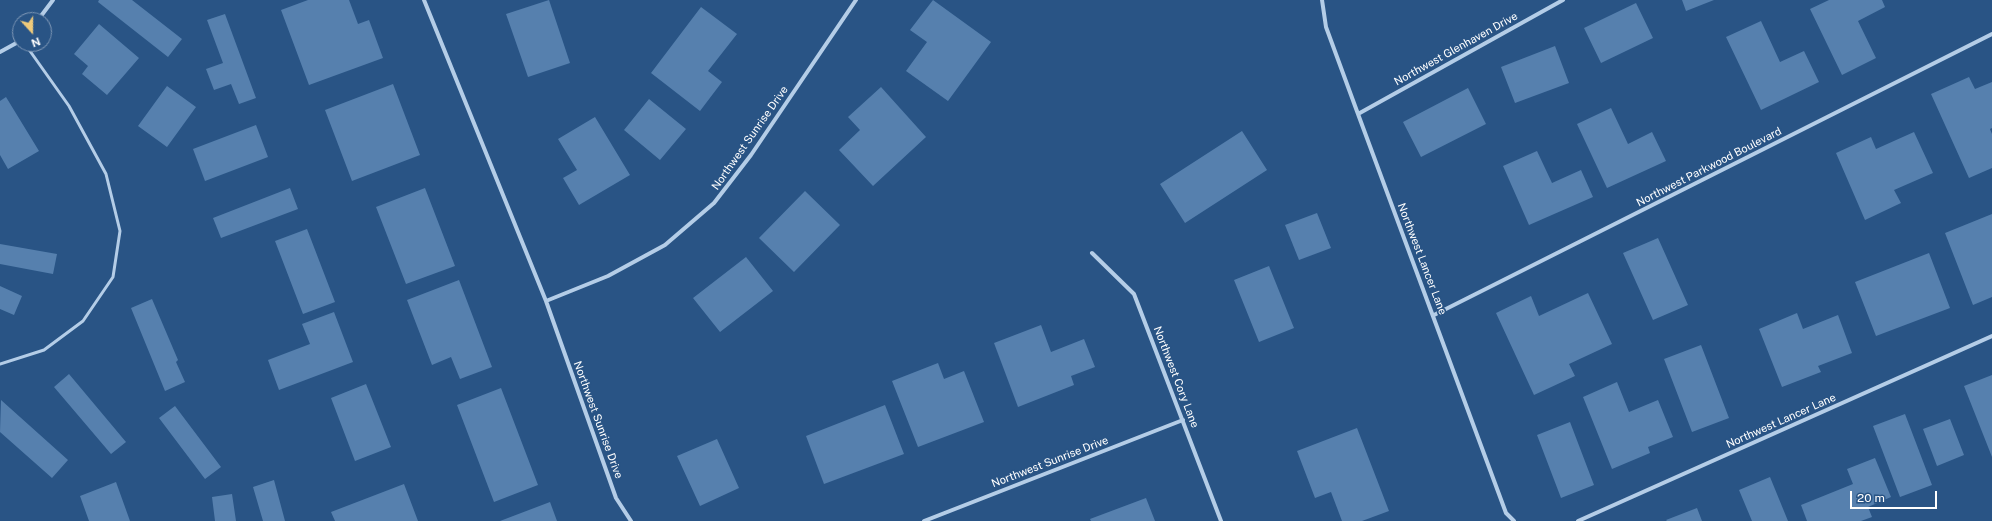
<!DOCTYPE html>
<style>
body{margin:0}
#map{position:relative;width:1992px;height:521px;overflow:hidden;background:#295485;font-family:"Public Sans",sans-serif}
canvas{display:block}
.north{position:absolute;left:12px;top:12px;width:40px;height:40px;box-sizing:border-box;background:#295485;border:1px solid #7f98b6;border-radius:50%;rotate:159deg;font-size:11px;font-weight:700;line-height:16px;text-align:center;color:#fff}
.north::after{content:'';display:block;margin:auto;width:14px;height:18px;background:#eeca7b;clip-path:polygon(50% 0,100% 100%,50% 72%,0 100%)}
.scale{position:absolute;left:1850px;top:491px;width:87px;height:18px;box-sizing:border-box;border:2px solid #fff;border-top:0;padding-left:5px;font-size:12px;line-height:14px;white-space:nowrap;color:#fff;-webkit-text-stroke:3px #295485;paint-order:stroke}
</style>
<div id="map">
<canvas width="1992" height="521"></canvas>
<div class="north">N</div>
<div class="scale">20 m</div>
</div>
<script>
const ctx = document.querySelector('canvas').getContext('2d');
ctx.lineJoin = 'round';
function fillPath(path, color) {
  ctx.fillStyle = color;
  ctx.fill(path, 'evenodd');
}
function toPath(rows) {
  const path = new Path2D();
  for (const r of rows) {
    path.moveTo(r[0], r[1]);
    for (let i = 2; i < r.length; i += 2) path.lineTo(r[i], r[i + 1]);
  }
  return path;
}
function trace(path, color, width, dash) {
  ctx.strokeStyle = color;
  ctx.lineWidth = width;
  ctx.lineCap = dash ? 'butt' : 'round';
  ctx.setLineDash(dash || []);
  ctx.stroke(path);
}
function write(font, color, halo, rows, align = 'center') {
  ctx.font = font + ' "Public Sans",sans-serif';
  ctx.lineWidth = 3.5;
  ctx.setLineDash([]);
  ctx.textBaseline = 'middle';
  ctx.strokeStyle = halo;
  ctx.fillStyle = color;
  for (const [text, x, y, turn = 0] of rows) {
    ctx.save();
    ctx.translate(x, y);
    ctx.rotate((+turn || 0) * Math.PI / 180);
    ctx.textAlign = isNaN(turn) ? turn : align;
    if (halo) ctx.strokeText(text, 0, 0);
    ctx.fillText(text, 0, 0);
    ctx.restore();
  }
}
fillPath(toPath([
 [99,0,132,0,182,39,168,57,98,2],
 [308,0,349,0,358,24,369,20,383,58,309,85,281,10],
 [549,0,570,63,528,77,506,14],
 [933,0,991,42,948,101,906,71,927,42,910,30],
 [1682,0,1714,0,1686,11],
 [1829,0,1882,0,1885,7,1858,21,1876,58,1842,75,1810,9],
 [1636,3,1653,38,1601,63,1584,28],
 [701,7,737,34,708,71,722,82,700,111,651,73],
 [225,14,256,98,239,104,231,84,214,90,206,69,223,63,207,20],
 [1761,21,1780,62,1804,51,1819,82,1761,110,1726,37],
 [99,24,139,58,107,95,82,74,88,66,74,54],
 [1555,46,1569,83,1515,103,1501,67],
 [1969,77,1975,89,1992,82,1992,128,1990,129,1992,134,1992,168,1969,178,1931,94],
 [393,84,420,155,352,181,325,110],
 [167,86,196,107,167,147,138,126],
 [881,87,926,137,873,186,839,150,860,130,848,117],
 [1468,88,1486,124,1421,157,1403,122],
 [6,97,39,151,8,169,0,155,0,101],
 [649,99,686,129,660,160,624,130],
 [1611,108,1628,144,1652,132,1666,161,1607,188,1577,124],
 [595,117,630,175,579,205,563,178,577,170,558,139],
 [256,125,268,157,205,181,193,149],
 [1242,131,1267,170,1185,223,1160,184],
 [1914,132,1933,173,1894,190,1901,203,1865,220,1836,153,1871,137,1876,149],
 [1537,151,1552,183,1581,170,1593,197,1529,225,1503,166],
 [290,188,298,209,221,238,213,218],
 [425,188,455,266,406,284,376,207],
 [805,191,840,225,794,272,759,238],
 [1317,213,1331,248,1299,260,1285,225],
 [1992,214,1992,297,1973,305,1945,233],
 [307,229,335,302,303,314,275,241],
 [1658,238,1688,305,1653,320,1623,253],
 [0,244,57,254,53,274,0,264],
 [1929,253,1950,308,1876,336,1855,282],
 [746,257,773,291,720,332,693,298],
 [1269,266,1294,328,1259,342,1234,280],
 [459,280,492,367,460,379,451,357,432,365,407,300],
 [0,286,22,296,14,315,0,309],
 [1588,293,1612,344,1569,364,1575,376,1534,395,1496,313,1531,296,1539,316],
 [152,299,178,360,176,362,185,382,165,391,131,308],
 [334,312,353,362,279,390,268,360,310,344,302,324],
 [1797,313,1803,329,1838,315,1852,353,1818,366,1821,372,1782,387,1759,329],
 [1041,325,1051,352,1084,339,1095,367,1071,376,1074,385,1018,407,994,343],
 [1701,345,1729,418,1692,432,1664,359],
 [938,363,944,379,964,371,984,422,918,447,892,381],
 [69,374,126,442,111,454,54,387],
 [1992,375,1992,457,1964,386],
 [1617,382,1629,412,1658,400,1673,437,1648,447,1650,453,1612,469,1583,397],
 [366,384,391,447,355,461,331,398],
 [501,388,538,485,494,502,457,405],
 [1,400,68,460,52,478,0,432],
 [885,405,904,454,824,484,806,436],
 [175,406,221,467,205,479,159,418],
 [1905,414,1932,485,1900,497,1873,426],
 [1950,419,1964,455,1937,466,1923,429],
 [1570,422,1594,485,1561,498,1537,435],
 [1357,428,1389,511,1362,521,1342,521,1331,492,1315,498,1297,451],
 [717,439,739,488,700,506,677,456],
 [1875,458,1891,497,1868,507,1872,517,1861,521,1807,521,1801,505,1853,484,1847,469],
 [1770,477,1788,521,1752,521,1739,490],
 [274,480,285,521,263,521,253,487],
 [116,482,130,521,89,521,80,496],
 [404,484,418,521,335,521,331,512],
 [232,494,236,521,215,521,212,497],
 [1146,498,1155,521,1091,521,1090,519],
 [550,502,557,521,500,521],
 [1697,508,1702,521,1667,521,1666,520]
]), '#5680ae');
trace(toPath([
 [0,364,44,350,83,321,113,277,120,231,106,174,69,106,25,44]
]), '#b4cde7', 3);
trace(toPath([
 [424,0,546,301,608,276,665,245,714,203,751,155,856,0],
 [1322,0,1326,27,1358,114,1506,513,1514,521],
 [38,20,53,0],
 [0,52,20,41],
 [1358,114,1563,0],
 [1092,253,1134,294,1221,521],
 [546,301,616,498,631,521],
 [1434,315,1992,34],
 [924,521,1183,420],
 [1578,521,1992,336]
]), '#b4cde7', 4);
write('11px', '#fff', '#295485', [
 ["Northwest Glenhaven Drive",1456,49,-29],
 ["Northwest Sunrise Drive",750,138,-55],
 ["Northwest Parkwood Boulevard",1709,167,-27],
 ["Northwest Lancer Lane",1422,259,69],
 ["Northwest Cory Lane",1176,377,69],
 ["Northwest Sunrise Drive",598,420,70],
 ["Northwest Lancer Lane",1781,421,-24],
 ["Northwest Sunrise Drive",1050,462,-21]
]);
</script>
